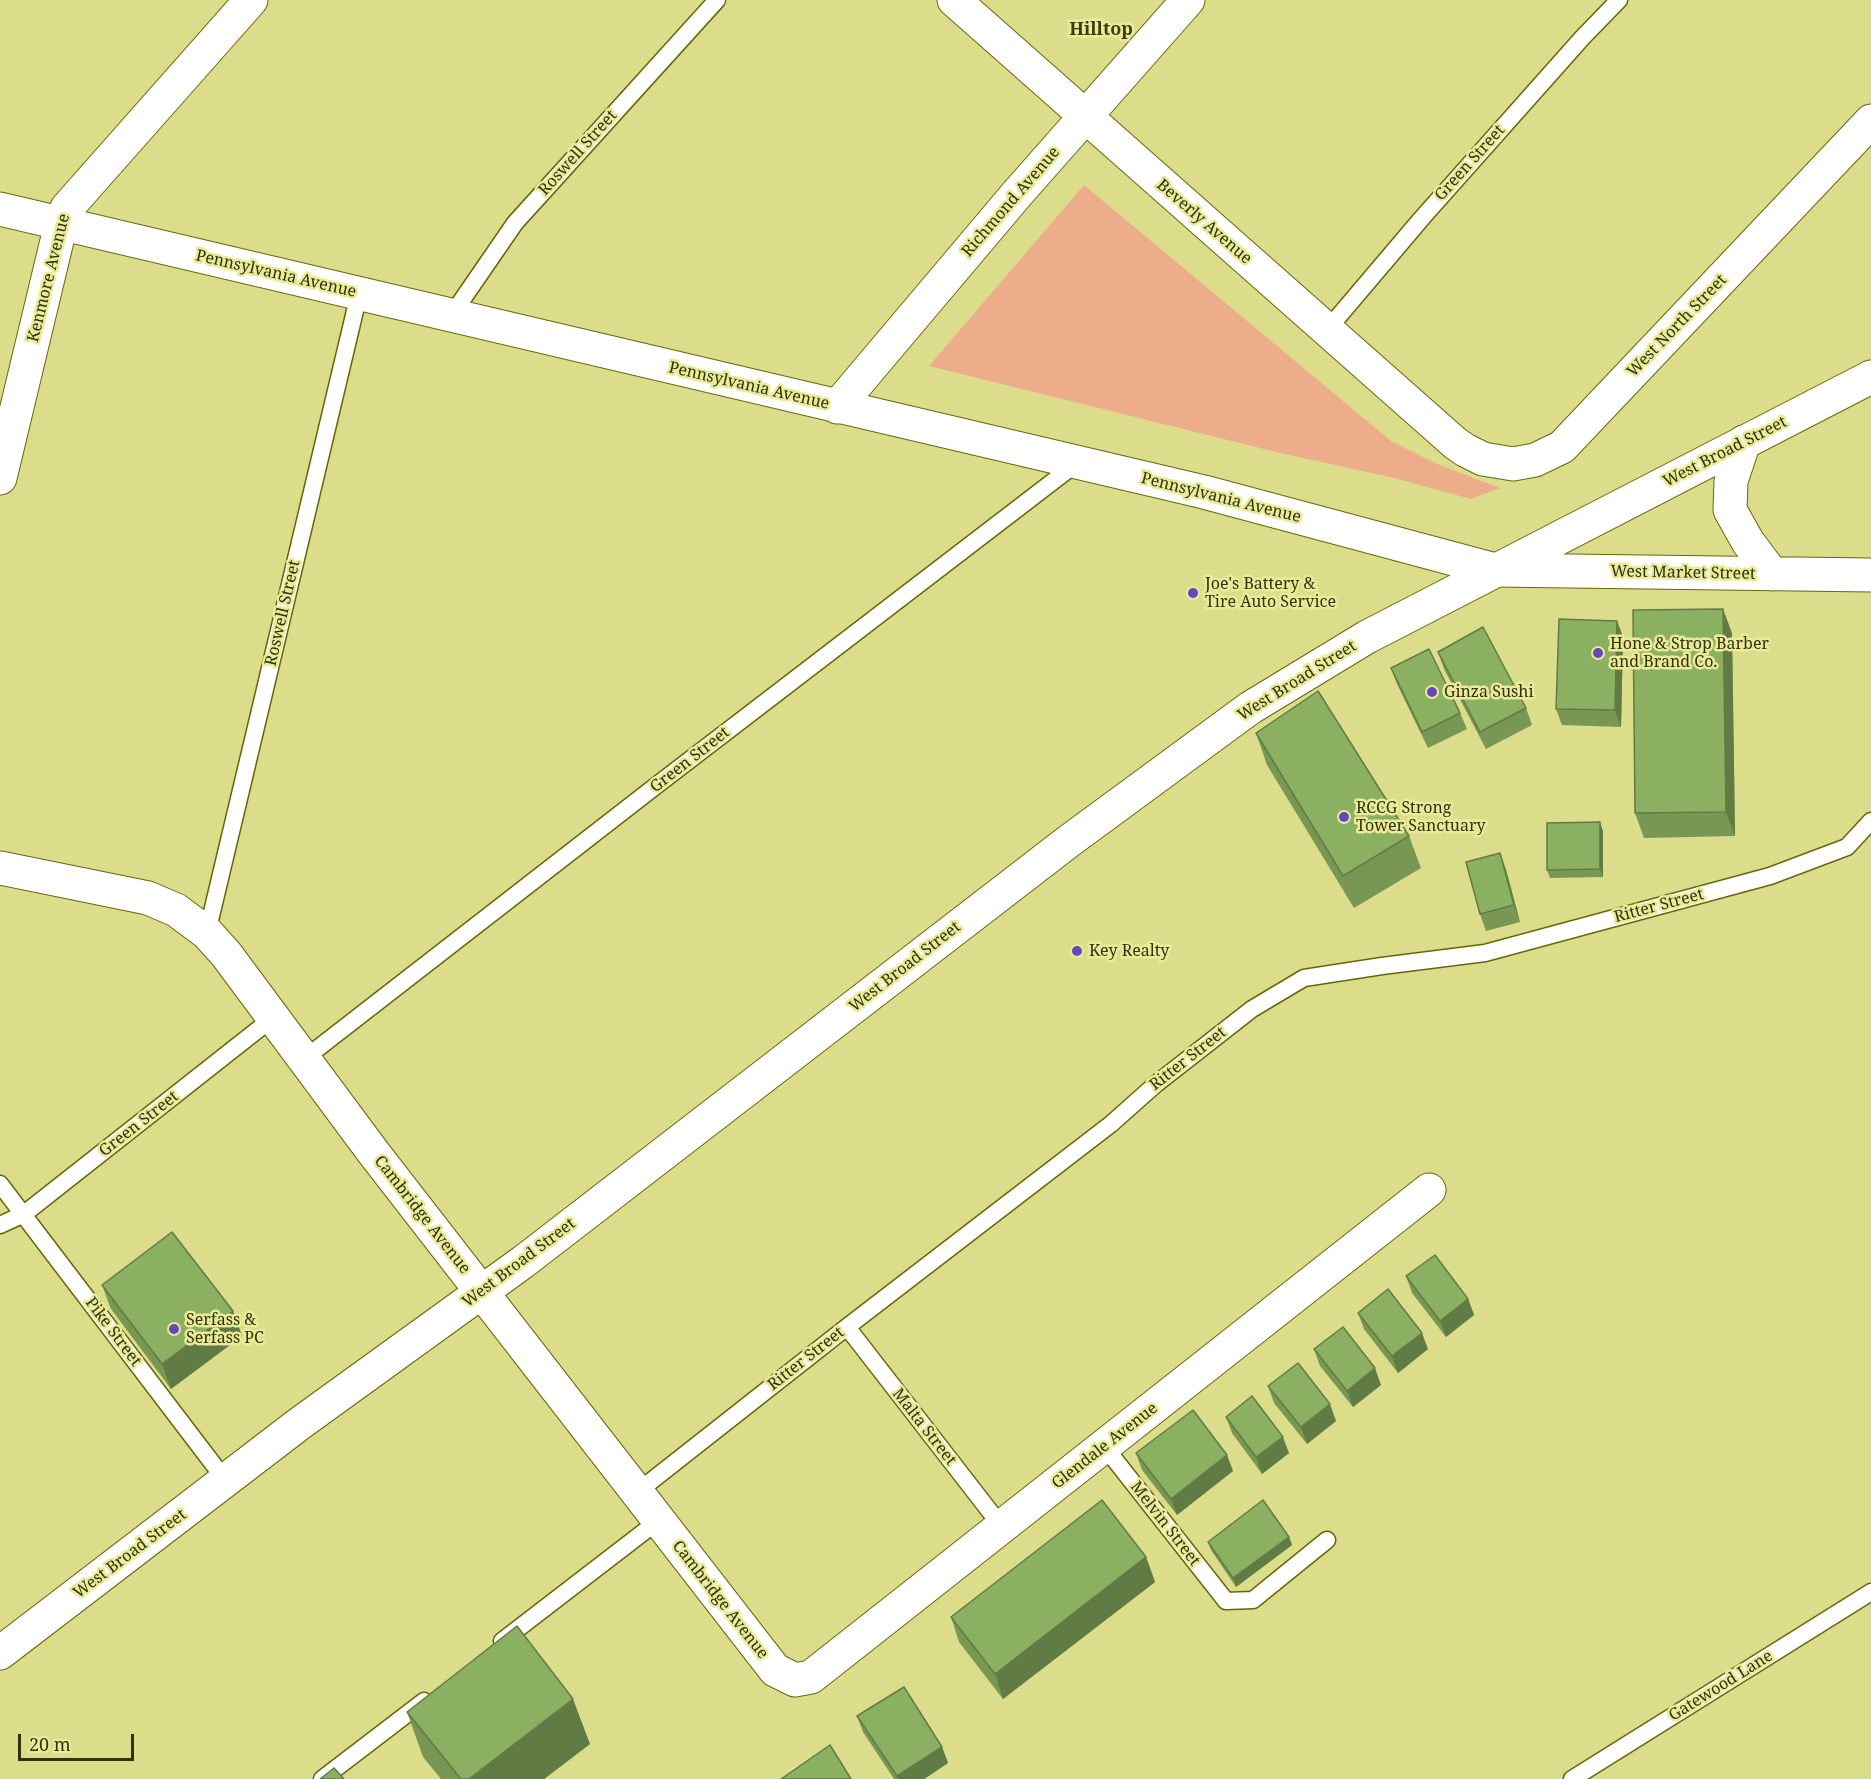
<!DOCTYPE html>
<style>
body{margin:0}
#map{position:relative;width:1871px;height:1779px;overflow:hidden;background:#dcdd8b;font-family:"Noto Serif",serif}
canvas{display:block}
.scale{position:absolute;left:18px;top:1734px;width:116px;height:27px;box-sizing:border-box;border:3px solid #31310f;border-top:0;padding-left:8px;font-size:18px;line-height:21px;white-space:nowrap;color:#31310f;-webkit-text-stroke:4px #e9eb98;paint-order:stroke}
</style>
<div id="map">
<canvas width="1871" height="1779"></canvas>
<div class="scale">20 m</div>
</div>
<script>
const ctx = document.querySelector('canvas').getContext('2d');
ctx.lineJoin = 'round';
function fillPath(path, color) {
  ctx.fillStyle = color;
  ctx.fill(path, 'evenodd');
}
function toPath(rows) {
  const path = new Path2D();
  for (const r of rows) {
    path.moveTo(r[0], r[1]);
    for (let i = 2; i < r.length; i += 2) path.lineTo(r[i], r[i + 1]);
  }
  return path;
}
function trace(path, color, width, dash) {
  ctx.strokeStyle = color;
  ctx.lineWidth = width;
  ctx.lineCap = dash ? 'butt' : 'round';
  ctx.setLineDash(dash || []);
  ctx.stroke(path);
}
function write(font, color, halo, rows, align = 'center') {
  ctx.font = font + ' "Noto Serif",serif';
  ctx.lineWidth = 5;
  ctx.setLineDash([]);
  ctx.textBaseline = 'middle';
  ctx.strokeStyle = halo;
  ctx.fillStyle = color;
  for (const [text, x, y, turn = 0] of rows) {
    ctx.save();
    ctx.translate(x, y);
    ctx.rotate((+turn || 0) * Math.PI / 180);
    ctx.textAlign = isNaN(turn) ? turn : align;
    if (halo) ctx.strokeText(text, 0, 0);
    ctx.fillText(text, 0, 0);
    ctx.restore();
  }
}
fillPath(toPath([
 [1084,185,1391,441,1437,464,1500,488,1471,499,1394,478,1276,452,929,366]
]), '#edad8b');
const service = toPath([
 [451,316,515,223,717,0],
 [1327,330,1422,218,1583,37,1619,0],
 [207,933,359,294],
 [304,1059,657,785,1077,463],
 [0,1184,226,1481],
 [0,1225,24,1214,274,1017],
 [847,1327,1002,1527],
 [1104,1446,1226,1601,1253,1600,1327,1540],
 [636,1493,847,1327,1111,1124,1156,1084,1252,1009,1304,978,1382,966,1485,953,1770,876,1847,847,1871,821],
 [502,1641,658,1521],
 [322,1779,424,1701],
 [1572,1779,1871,1592]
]);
const minor = toPath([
 [954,0,1455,443,1465,450,1483,459,1513,464,1535,460,1562,447,1871,121],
 [837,407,1016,195,1188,0],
 [1744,442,1731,481,1730,510,1748,542,1772,574],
 [0,478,61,224,67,208,251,0],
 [1495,570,1871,575],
 [0,868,148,898,176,910,207,933,226,954,373,1152,775,1670,795,1680,811,1677,1429,1190]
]);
const tertiary = toPath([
 [0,209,1204,492,1495,570]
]);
const primary = toPath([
 [0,1653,299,1424,523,1262,1069,841,1250,708,1367,637,1871,377]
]);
trace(service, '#67670a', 19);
trace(minor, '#67670a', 35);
trace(tertiary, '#67670a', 35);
trace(primary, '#67670a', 35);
trace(service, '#fff', 16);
trace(minor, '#fff', 33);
trace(tertiary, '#fff', 33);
trace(primary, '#fff', 33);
fillPath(toPath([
 [1617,621,1623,637,1621,727,1562,725,1556,709],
 [1732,633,1735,836,1644,838,1635,813],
 [1438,652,1526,708,1532,725,1486,749,1444,669],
 [1391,668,1460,713,1467,729,1428,748,1397,684],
 [1256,733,1409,836,1421,868,1354,908,1267,765],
 [1603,831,1603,877,1550,878,1547,870],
 [1500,853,1506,870,1520,922,1486,931,1480,914],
 [1406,1276,1468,1299,1474,1315,1446,1337,1412,1293],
 [102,1285,233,1311,242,1336,171,1389,111,1309],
 [1358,1313,1428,1349,1398,1373,1364,1329],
 [1314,1349,1381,1385,1353,1407,1320,1366],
 [1268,1386,1336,1421,1307,1444,1274,1403],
 [1226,1417,1289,1453,1262,1474,1232,1433],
 [1136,1453,1233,1471,1177,1515,1142,1470],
 [1289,1537,1292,1545,1236,1587,1211,1550,1208,1542],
 [1146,1557,1155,1582,1003,1699,959,1642,951,1617],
 [407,1712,590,1744,544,1779,441,1779,423,1757],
 [857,1716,942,1747,948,1763,924,1779,894,1779,863,1732]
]), '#789753');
fillPath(toPath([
 [1723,609,1732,633,1735,836,1726,812],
 [1617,621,1623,637,1621,727,1615,710],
 [1600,822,1603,831,1603,877,1600,869],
 [1500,853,1506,870,1520,922,1514,905],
 [1468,1299,1474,1315,1446,1337,1440,1321],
 [233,1311,242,1336,171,1389,162,1364],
 [1422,1333,1428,1349,1398,1373,1392,1356],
 [1375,1368,1381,1385,1353,1407,1347,1391],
 [1330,1404,1336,1421,1307,1444,1301,1427],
 [1283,1437,1289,1453,1262,1474,1256,1457],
 [1227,1455,1233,1471,1177,1515,1171,1499],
 [1289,1537,1292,1545,1236,1587,1233,1578],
 [1146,1557,1155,1582,1003,1699,995,1674],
 [573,1699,590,1744,544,1779,469,1779],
 [942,1747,948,1763,924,1779,898,1779,897,1776]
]), '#617b44');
const building = toPath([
 [1723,609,1726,812,1635,813,1633,610,1723,609],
 [1559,619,1617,621,1615,710,1556,709,1559,619],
 [1483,627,1526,708,1480,732,1438,652,1483,627],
 [1429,649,1460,713,1422,732,1391,668,1429,649],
 [1318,691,1409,836,1343,876,1256,733,1318,691],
 [1600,822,1600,869,1547,870,1547,823,1600,822],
 [1500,853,1514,905,1480,914,1466,862,1500,853],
 [172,1232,233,1311,162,1364,102,1285,172,1232],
 [1435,1255,1468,1299,1440,1321,1406,1276,1435,1255],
 [1388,1289,1422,1333,1392,1356,1358,1313,1388,1289],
 [1343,1327,1375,1368,1347,1391,1314,1349,1343,1327],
 [1298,1363,1330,1404,1301,1427,1268,1386,1298,1363],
 [1252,1396,1283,1437,1256,1457,1226,1417,1252,1396],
 [1193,1410,1227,1455,1171,1499,1136,1453,1193,1410],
 [1102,1500,1146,1557,995,1674,951,1617,1102,1500],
 [1263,1500,1289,1537,1233,1578,1208,1542,1263,1500],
 [517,1626,573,1699,469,1779,461,1779,407,1712,517,1626],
 [904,1687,942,1747,897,1776,857,1716,904,1687],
 [830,1745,851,1779,781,1779,830,1745],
 [334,1768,344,1779,320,1779,334,1768]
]);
fillPath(building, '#8bb061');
trace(building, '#617b44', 1.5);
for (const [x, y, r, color] of [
 [1193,593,6,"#6446bf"],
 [1598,653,6,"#6446bf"],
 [1432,692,6,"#6446bf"],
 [1344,817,6,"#6446bf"],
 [1077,951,6,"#6446bf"],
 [174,1329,6,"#6446bf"]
]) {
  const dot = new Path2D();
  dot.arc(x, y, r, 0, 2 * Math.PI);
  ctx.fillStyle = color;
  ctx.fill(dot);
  trace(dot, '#e9eb98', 2);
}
write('16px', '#31310f', '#e9eb98', [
 ["Roswell Street",578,153,-48],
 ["Green Street",1470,163,-48],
 ["Richmond Avenue",1011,202,-49],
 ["Beverly Avenue",1204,222,41],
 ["Pennsylvania Avenue",276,274,13],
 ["Kenmore Avenue",49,278,-76],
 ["West North Street",1677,326,-46],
 ["Pennsylvania Avenue",749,386,13],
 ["West Broad Street",1725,452,-27],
 ["Pennsylvania Avenue",1221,498,14],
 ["West Market Street",1683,573,1],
 ["Roswell Street",283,613,-77],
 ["West Broad Street",1297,681,-32],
 ["Green Street",690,760,-38],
 ["Ritter Street",1659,906,-15],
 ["West Broad Street",905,967,-38],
 ["Ritter Street",1188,1059,-38],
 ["Green Street",139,1124,-38],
 ["Cambridge Avenue",422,1215,52],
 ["West Broad Street",519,1263,-37],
 ["Pike Street",113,1332,53],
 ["Ritter Street",806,1359,-38],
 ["Malta Street",924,1427,52],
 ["Glendale Avenue",1105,1446,-38],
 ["Melvin Street",1165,1524,52],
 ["West Broad Street",130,1554,-37],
 ["Cambridge Avenue",720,1600,52],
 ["Gatewood Lane",1721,1686,-32]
]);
write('16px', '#31310f', '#e9eb98', [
 ["Joe's Battery &",1205,584],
 ["Tire Auto Service",1205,602],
 ["Hone & Strop Barber",1610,644],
 ["and Brand Co.",1610,662],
 ["Ginza Sushi",1444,692],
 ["RCCG Strong",1356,808],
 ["Tower Sanctuary",1356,826],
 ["Key Realty",1089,951],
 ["Serfass &",186,1320],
 ["Serfass PC",186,1338]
], 'left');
write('bold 18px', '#3c3c10', '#e9eb98', [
 ["Hilltop",1101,30]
]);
</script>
